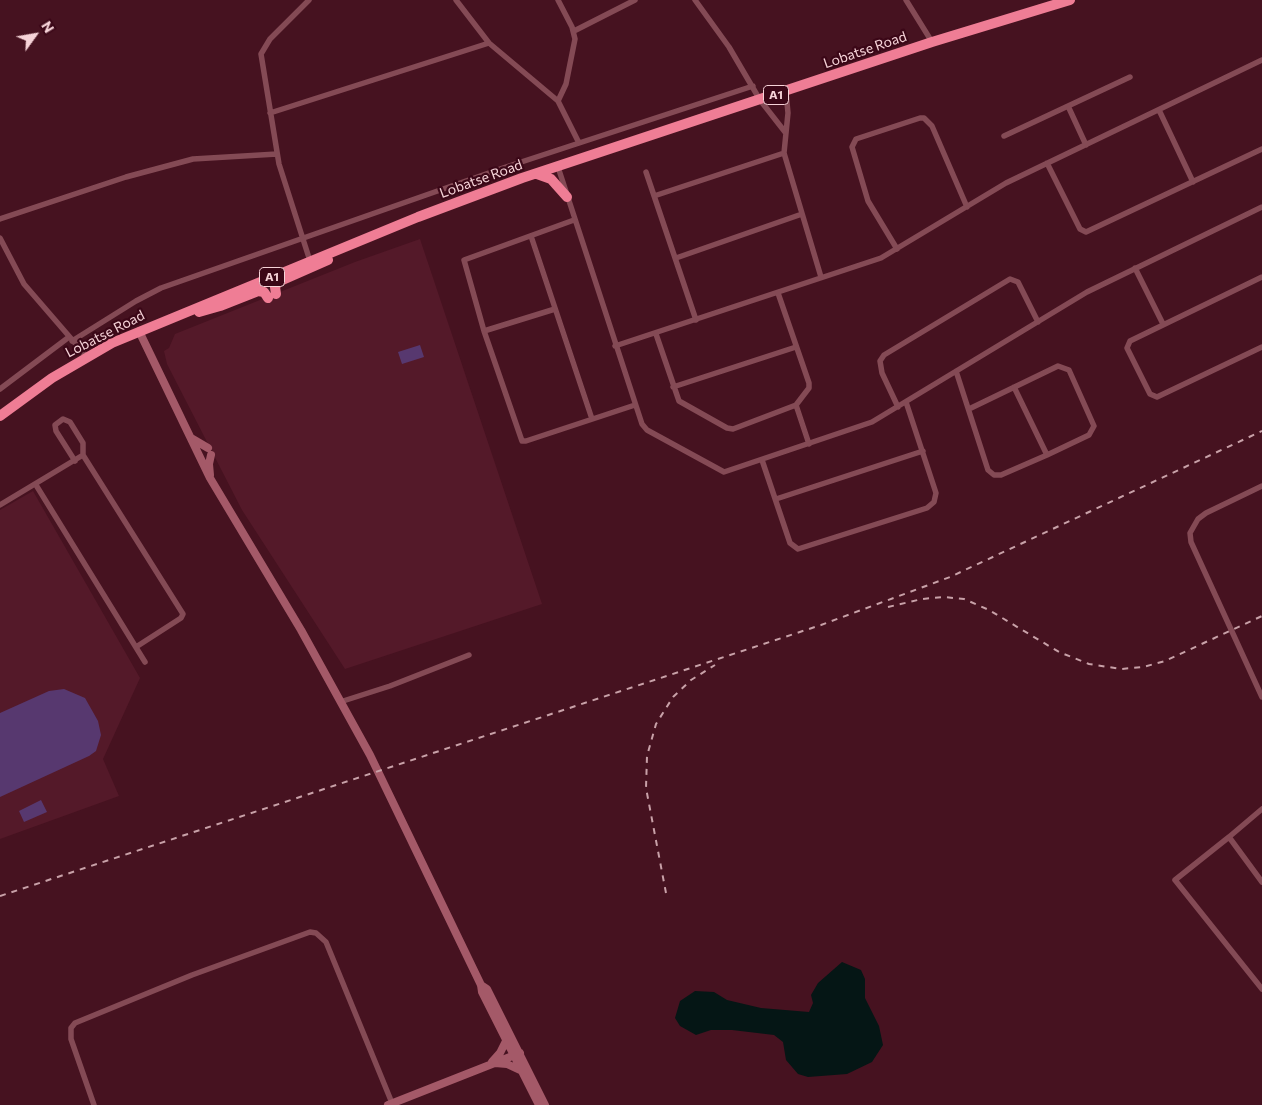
<!DOCTYPE html>
<style>
body{margin:0}
#map{position:relative;width:1262px;height:1105px;overflow:hidden;background:#461220;font-family:Commissioner,sans-serif}
canvas{display:block}
.north{position:absolute;left:10px;top:10px;width:50px;height:50px;-webkit-text-stroke:4px #3b0717;paint-order:stroke;rotate:58deg;font-size:14px;font-weight:700;line-height:20px;text-align:center;color:#f6d3d8}
.north::after{content:'';display:block;margin:auto;width:18px;height:22px;background:#f6d3d8;clip-path:polygon(50% 0,100% 100%,50% 72%,0 100%)}
</style>
<div id="map">
<canvas width="1262" height="1105"></canvas>
<div class="north">N</div>
</div>
<script>
const ctx = document.querySelector('canvas').getContext('2d');
ctx.lineJoin = 'round';
function fillPath(path, color) {
  ctx.fillStyle = color;
  ctx.fill(path, 'evenodd');
}
function toPath(rows) {
  const path = new Path2D();
  for (const r of rows) {
    path.moveTo(r[0], r[1]);
    for (let i = 2; i < r.length; i += 2) path.lineTo(r[i], r[i + 1]);
  }
  return path;
}
function trace(path, color, width, dash) {
  ctx.strokeStyle = color;
  ctx.lineWidth = width;
  ctx.lineCap = dash ? 'butt' : 'round';
  ctx.setLineDash(dash || []);
  ctx.stroke(path);
}
function write(font, color, halo, rows, align = 'center') {
  ctx.font = font + ' Commissioner,sans-serif';
  ctx.lineWidth = 4.5;
  ctx.setLineDash([]);
  ctx.textBaseline = 'middle';
  ctx.strokeStyle = halo;
  ctx.fillStyle = color;
  for (const [text, x, y, turn = 0] of rows) {
    ctx.save();
    ctx.translate(x, y);
    ctx.rotate((+turn || 0) * Math.PI / 180);
    ctx.textAlign = isNaN(turn) ? turn : align;
    if (halo) ctx.strokeText(text, 0, 0);
    ctx.fillText(text, 0, 0);
    ctx.restore();
  }
}
fillPath(toPath([
 [420,239,542,604,345,669,242,510,167,364,164,351,169,348,175,334,355,262],
 [33,491,140,678,103,759,119,796,0,839,0,510]
]), '#541929');
fillPath(toPath([
 [420,345,424,357,402,364,398,352],
 [64,689,85,698,98,721,101,735,96,751,89,756,0,797,0,713,49,691],
 [41,800,47,812,24,822,19,811]
]), '#57386f');
fillPath(toPath([
 [842,962,861,970,865,979,865,998,879,1026,883,1045,872,1062,847,1074,808,1077,798,1074,786,1060,783,1042,774,1035,732,1030,711,1030,696,1035,680,1026,675,1018,680,1001,695,991,714,992,727,1000,761,1008,809,1012,813,1003,811,995,818,983]
]), '#051615');
trace(toPath([
 [309,0,270,39,261,54,279,164,310,261],
 [456,0,489,43,558,101,579,143],
 [558,0,572,27,575,39,566,84,558,101],
 [695,0,729,47,760,100,785,132],
 [906,0,932,42],
 [574,31,635,0],
 [786,92,788,113,784,153,821,277],
 [1068,106,1086,145],
 [1159,110,1193,182],
 [270,113,489,43],
 [1004,136,1130,77],
 [1047,163,1080,229,1086,232,1262,149],
 [558,167,642,424,647,430,724,472,872,422,1087,292,1262,207],
 [646,172,696,320],
 [654,196,784,153],
 [0,219,126,177,193,159,277,154],
 [574,220,464,260,484,331,522,441,526,441,635,405],
 [531,236,592,419],
 [0,238,24,284,87,357],
 [897,249,868,201,852,147,856,139,920,118,924,118,932,126,967,207],
 [676,258,802,214],
 [1135,268,1163,324],
 [1262,277,1130,341,1127,348,1150,394,1157,397,1262,347],
 [484,331,555,309],
 [656,334,679,401,727,428,733,429,796,405,809,388,809,383,778,293],
 [72,341,136,301,161,288,503,168,753,86],
 [615,346,881,258,1006,183,1262,60],
 [956,371,988,470,994,475,1001,475,1047,455,1089,435,1094,426,1069,370,1058,366,969,409],
 [673,387,796,347],
 [1014,387,1047,455],
 [0,389,69,337],
 [796,405,809,444],
 [898,407,882,373,880,361,884,355,1010,279,1018,282,1038,322],
 [762,460,790,543,798,549,927,508,934,502,936,493,906,402],
 [75,461,56,431,55,425,63,419,70,422,83,443,83,455,183,614,181,618,136,647],
 [36,485,145,662],
 [1262,486,1206,513,1198,519,1190,533,1191,542,1262,697],
 [776,499,923,451],
 [0,505,83,455],
 [340,702,390,686,469,655],
 [1262,809,1229,837,1262,882],
 [1229,837,1175,880,1262,989],
 [94,1105,71,1039,71,1028,75,1023,192,975,310,932,316,933,326,942,392,1103]
]), '#844a55', 5.5);
trace(toPath([
 [139,331,210,478,301,630,370,755,481,985,482,992,539,1105],
 [191,438,208,448],
 [210,475,209,464,211,455],
 [481,985,487,989,545,1105],
 [492,1062,500,1053,506,1041],
 [495,1063,507,1064,522,1071],
 [388,1105,520,1053]
]), '#a45968', 8);
trace(toPath([
 [537,174,551,179,567,197],
 [276,294,275,287,278,282,328,260],
 [199,312,220,306,258,291,264,292,268,298],
 [0,416,52,378,112,343,418,217,522,178,932,42,1070,0]
]), '#ef7d95', 10);
trace(toPath([
 [888,607,922,599,944,597,964,599,989,610,1059,652,1089,664,1121,669,1143,667,1165,661,1262,616],
 [666,893,646,788,647,756,656,724,673,697,691,680,715,665],
 [0,896,821,625,950,577,1262,431]
]), '#c8a1a8', 2, [6, 6]);
for (const [x, y, w] of [
 [776,95,25],
 [272,277,25]
]) {
  const box = new Path2D();
  box.roundRect(x - w / 2, y - 9.5, w, 19, 4);
  ctx.fillStyle = '#3b0717';
  ctx.fill(box);
  trace(box, '#f6d3d8', 1);
}
write('bold 12px', '#f6d3d8', null, [
 ["A1",776,95],
 ["A1",272,277]
]);
write('14px', '#f6d3d8', '#3b0717', [
 ["Lobatse Road",865,50,-19],
 ["Lobatse Road",481,179,-20],
 ["Lobatse Road",105,334,-27]
]);
</script>
